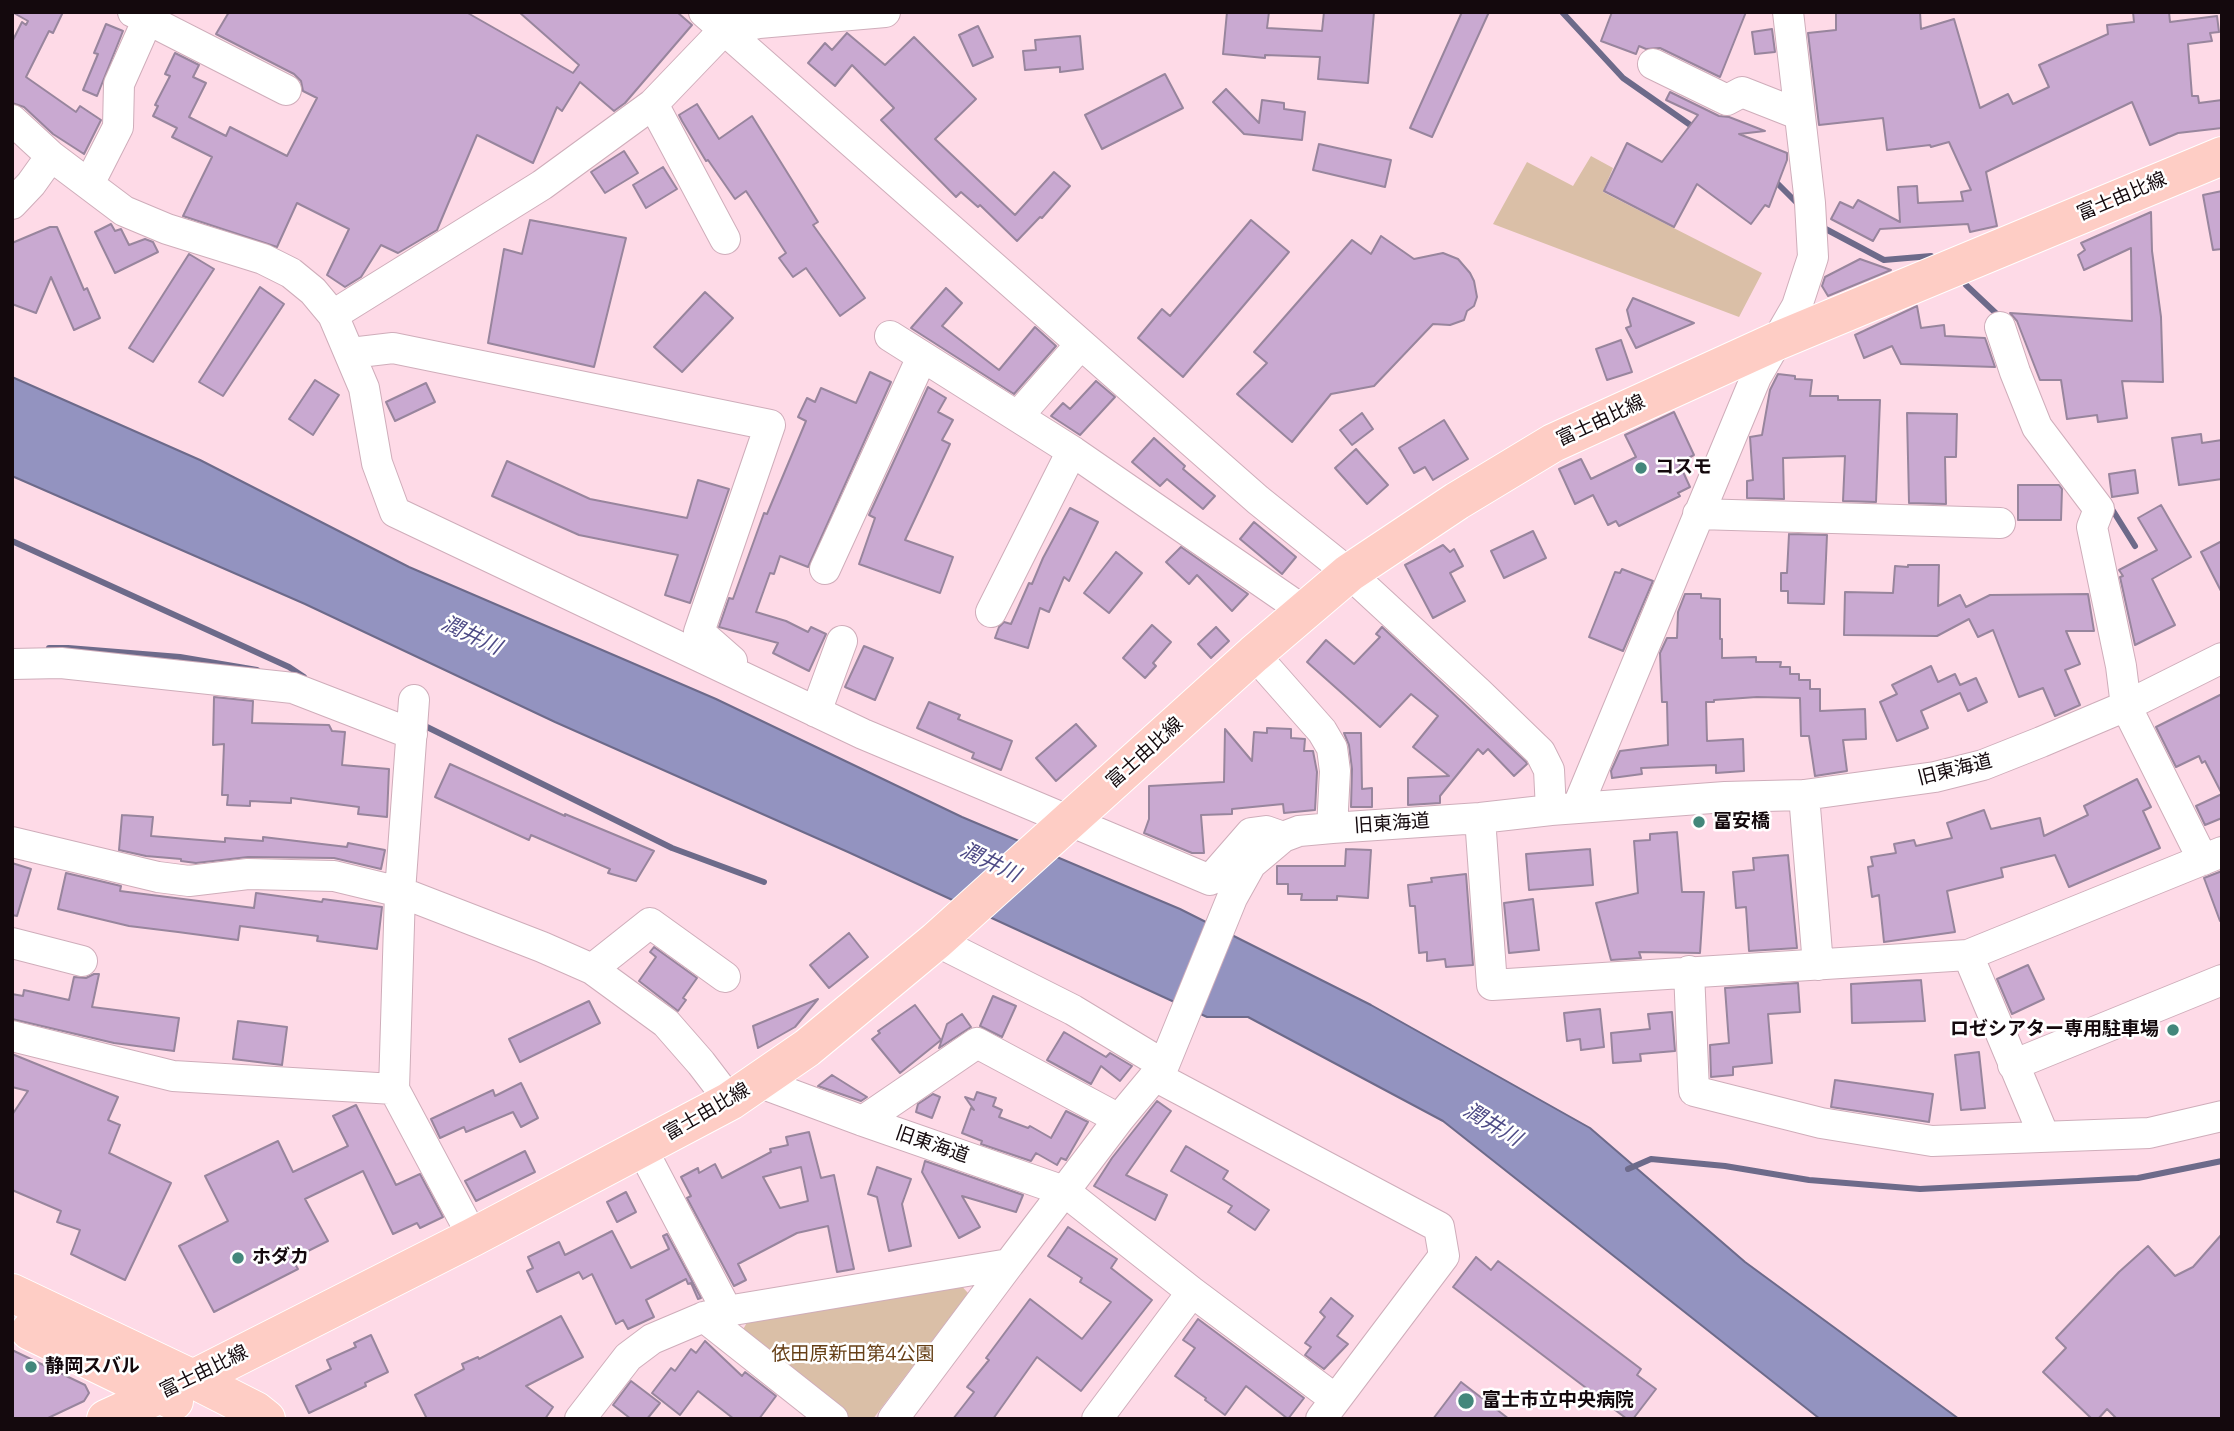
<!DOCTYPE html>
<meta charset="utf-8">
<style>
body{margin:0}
#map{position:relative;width:2234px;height:1431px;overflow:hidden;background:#fedae7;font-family:"Open Sans",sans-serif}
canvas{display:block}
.frame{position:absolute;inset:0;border:14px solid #14090d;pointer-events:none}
</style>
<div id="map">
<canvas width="2234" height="1431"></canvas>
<div class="frame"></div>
</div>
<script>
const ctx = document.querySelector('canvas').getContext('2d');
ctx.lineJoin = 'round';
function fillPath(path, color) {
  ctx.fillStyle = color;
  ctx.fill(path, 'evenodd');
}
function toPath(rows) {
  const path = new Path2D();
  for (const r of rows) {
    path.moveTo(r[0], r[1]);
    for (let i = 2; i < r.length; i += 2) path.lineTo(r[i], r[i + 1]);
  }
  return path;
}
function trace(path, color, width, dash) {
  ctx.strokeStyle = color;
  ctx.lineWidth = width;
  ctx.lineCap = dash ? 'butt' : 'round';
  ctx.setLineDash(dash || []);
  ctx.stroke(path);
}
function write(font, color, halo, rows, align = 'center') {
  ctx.font = font + ' "Open Sans","Noto Sans JP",sans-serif';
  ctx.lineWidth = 5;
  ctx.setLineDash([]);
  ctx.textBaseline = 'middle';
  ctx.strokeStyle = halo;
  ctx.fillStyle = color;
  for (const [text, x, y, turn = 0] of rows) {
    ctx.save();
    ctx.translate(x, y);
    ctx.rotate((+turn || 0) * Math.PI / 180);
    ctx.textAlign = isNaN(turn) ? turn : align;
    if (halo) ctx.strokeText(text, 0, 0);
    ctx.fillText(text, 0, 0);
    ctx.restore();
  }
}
fillPath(toPath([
 [1591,156,1613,168,1603,192,1762,273,1739,317,1493,224,1527,162,1573,186],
 [956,1280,968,1293,873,1419,846,1419,741,1333,749,1319]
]), '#dabfa7');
const water = toPath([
 [12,377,200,460,409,567,716,699,962,817,1180,909,1371,1005,1590,1128,1745,1262,1959,1419,1820,1419,1443,1121,1248,1017,1207,1017,848,852,555,722,305,604,12,476,12,377]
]);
fillPath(water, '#9393c0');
trace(water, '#6d6a8a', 2);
trace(toPath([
 [1562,12,1623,78,1696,129],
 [1773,179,1800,206],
 [1820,226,1884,260,1931,256],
 [1966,285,2001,318],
 [2110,506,2135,546],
 [12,541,289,667,304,677],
 [49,648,68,648,180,657,257,670],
 [425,726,672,848,764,882],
 [1628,1169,1651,1159,1725,1166,1809,1180,1920,1189,2138,1178,2222,1161]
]), '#6d6a8a', 6);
const building = toPath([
 [12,12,63,12,53,33,49,31,26,77,76,112,80,106,101,120,84,154,53,134,24,107,12,103,12,42,22,22,26,25,28,21,12,12],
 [229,12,466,12,573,73,579,65,519,12,677,12,692,25,625,103,614,111,580,82,562,111,557,107,533,163,477,135,437,230,398,253,381,245,361,277,345,287,327,275,349,229,297,203,277,247,183,216,212,157,172,137,177,128,153,116,158,106,155,105,170,76,165,74,175,53,199,65,193,77,206,83,189,117,226,136,230,127,287,156,317,98,303,91,301,81,294,74,216,34,229,12],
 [1227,12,1269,12,1267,28,1322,31,1324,12,1374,12,1368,83,1318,79,1320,57,1265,55,1265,58,1223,54,1227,12],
 [1462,12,1489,12,1432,137,1410,128,1462,12],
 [1612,12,1746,12,1720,77,1660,48,1646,49,1639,46,1636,54,1601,41,1612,12],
 [1836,12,1920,12,1921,29,1954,19,1980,108,2008,94,2013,104,2049,87,2039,65,2108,34,2107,25,2134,22,2133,12,2169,12,2170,22,2217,16,2219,32,2210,33,2212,41,2188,44,2192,96,2198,96,2199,103,2222,100,2222,128,2178,133,2150,145,2132,102,1986,172,1997,226,1970,232,1968,224,1880,229,1873,241,1831,219,1840,202,1853,208,1858,200,1900,222,1898,187,1917,186,1918,203,1963,201,1961,192,1971,190,1949,142,1931,147,1930,145,1887,150,1883,118,1819,125,1808,33,1836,30,1836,12],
 [106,24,123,31,97,96,83,90,98,54,94,53,106,24],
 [978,26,993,57,973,66,959,35,978,26],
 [1772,29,1775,52,1755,54,1752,32,1772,29],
 [847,33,885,65,914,37,976,99,935,139,1015,215,1054,172,1070,186,1042,218,1040,217,1017,241,980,205,978,207,961,192,956,197,881,120,894,108,852,65,835,86,808,63,825,43,832,50,847,33],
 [1080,36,1083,69,1060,72,1060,67,1025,70,1023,51,1036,50,1035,40,1080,36],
 [1165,74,1183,108,1102,149,1085,115,1165,74],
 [1226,89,1259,123,1262,100,1284,103,1284,109,1305,112,1302,140,1244,134,1213,102,1226,89],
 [1670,92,1719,116,1729,117,1765,131,1739,134,1787,153,1787,160,1769,207,1765,205,1751,224,1697,184,1674,227,1604,191,1627,143,1662,162,1698,115,1666,100,1670,92],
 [697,104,719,139,752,116,818,222,813,225,865,298,840,316,806,268,793,277,779,258,786,253,746,191,735,199,708,160,706,161,682,121,679,115,697,104],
 [1319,144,1391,160,1385,187,1313,170,1319,144],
 [624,151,638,173,605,193,591,172,624,151],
 [663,167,677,189,646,208,633,185,663,167],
 [2222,191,2222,249,2213,250,2203,195,2222,191],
 [2151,212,2152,251,2161,317,2163,382,2122,381,2127,418,2098,422,2097,415,2067,419,2061,380,2040,380,2017,321,2010,313,2132,321,2131,248,2084,270,2078,255,2085,250,2081,243,2151,212],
 [530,220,626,238,594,367,488,343,504,249,522,254,530,220],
 [1251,220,1289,252,1183,377,1138,338,1162,309,1170,316,1251,220],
 [111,224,115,231,121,229,129,245,145,239,153,242,158,252,115,273,95,232,111,224],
 [50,227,57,227,84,290,87,288,100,318,74,330,51,277,36,313,12,304,12,243,50,227],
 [1381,236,1414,259,1443,253,1458,259,1470,273,1474,281,1477,297,1474,306,1467,311,1464,320,1450,325,1433,324,1374,386,1331,394,1292,442,1237,394,1267,363,1254,352,1352,240,1371,254,1381,236],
 [189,254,214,269,153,362,129,348,189,254],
 [1860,259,1891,270,1828,296,1822,286,1825,277,1860,259],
 [260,287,284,304,223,396,199,382,260,287],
 [946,288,962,303,942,326,999,370,1035,327,1056,346,1014,394,911,328,946,288],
 [705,292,733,318,682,372,654,347,705,292],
 [1633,298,1694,323,1636,348,1626,328,1631,326,1627,310,1633,298],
 [1917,306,1921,328,1944,325,1945,336,1985,338,1995,367,1901,364,1892,346,1864,358,1855,335,1917,306],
 [1621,340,1632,372,1607,380,1596,349,1621,340],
 [870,372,891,382,808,567,780,556,774,574,770,573,756,612,786,621,808,632,811,627,826,634,809,671,773,653,778,643,719,627,729,598,733,599,764,513,767,514,806,421,798,417,807,398,815,402,821,388,856,403,870,372],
 [1778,374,1795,376,1795,379,1812,380,1810,396,1838,396,1838,400,1880,400,1876,502,1843,501,1845,456,1783,458,1784,499,1747,498,1747,481,1753,480,1750,437,1762,435,1770,390,1778,374],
 [315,380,339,395,313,435,289,419,315,380],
 [1096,381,1115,397,1080,435,1051,416,1063,403,1070,409,1096,381],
 [426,383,435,402,395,421,386,402,426,383],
 [928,387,946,398,938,412,953,420,942,440,950,444,905,540,953,557,940,593,859,564,875,518,869,515,928,387],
 [1674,412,1694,455,1679,463,1690,487,1678,493,1680,496,1619,526,1616,521,1608,525,1593,495,1575,504,1559,469,1581,459,1591,479,1636,457,1625,435,1674,412],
 [1362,413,1373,429,1352,445,1340,430,1362,413],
 [1907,413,1957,414,1956,457,1945,457,1946,504,1909,503,1907,413],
 [1444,420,1468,459,1433,480,1425,467,1414,473,1399,448,1444,420],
 [2201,434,2202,443,2222,440,2222,479,2179,485,2172,438,2201,434],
 [1154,438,1185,466,1183,469,1215,496,1203,509,1167,479,1160,486,1132,462,1154,438],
 [1356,449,1388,485,1367,504,1335,468,1356,449],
 [507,461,590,499,687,518,698,480,729,489,690,603,665,595,678,555,579,535,492,496,507,461],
 [2135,470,2138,493,2112,497,2109,474,2135,470],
 [2018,485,2059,485,2062,489,2061,520,2018,520,2018,485],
 [2161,505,2191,557,2152,579,2175,625,2135,645,2120,577,2123,576,2119,570,2157,550,2138,518,2161,505],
 [1070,508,1098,522,1069,581,1064,577,1049,612,1040,608,1028,648,995,638,999,627,1004,622,1011,624,1029,583,1032,584,1043,558,1070,508],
 [1254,522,1296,557,1282,574,1240,539,1254,522],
 [1533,531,1546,558,1504,578,1491,551,1533,531],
 [1789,534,1827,535,1824,604,1788,603,1788,591,1781,591,1781,573,1787,573,1789,534],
 [2222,541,2222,593,2201,552,2222,541],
 [1443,545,1450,552,1454,549,1463,566,1450,573,1465,601,1433,618,1405,565,1443,545],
 [1181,547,1248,594,1232,611,1197,575,1189,584,1166,562,1181,547],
 [1116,552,1142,573,1109,613,1084,593,1116,552],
 [1908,565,1939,565,1938,606,1960,595,1966,607,1990,595,2088,594,2094,631,2066,631,2080,664,2065,670,2080,705,2055,716,2043,688,2019,697,1993,630,1978,637,1969,619,1937,636,1844,635,1845,592,1893,593,1895,566,1908,567,1908,565],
 [1622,569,1653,581,1623,651,1589,637,1615,572,1620,573,1622,569],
 [1685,594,1701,594,1701,598,1720,599,1720,639,1722,639,1722,658,1756,657,1756,662,1781,662,1780,667,1790,667,1790,674,1799,674,1799,680,1810,680,1810,689,1820,689,1820,711,1865,709,1866,739,1843,740,1847,771,1815,776,1809,736,1801,736,1800,698,1757,697,1714,700,1714,702,1706,702,1707,741,1743,739,1744,771,1716,773,1716,765,1641,768,1642,774,1612,778,1611,771,1620,751,1668,745,1667,702,1662,702,1660,653,1667,638,1677,638,1678,612,1685,594],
 [1152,625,1171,642,1153,663,1156,666,1145,678,1123,658,1152,625],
 [1216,627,1229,641,1211,658,1198,644,1216,627],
 [1382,627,1526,762,1527,764,1514,776,1488,749,1483,754,1478,749,1440,796,1440,803,1408,805,1408,778,1449,776,1413,747,1438,716,1411,694,1380,727,1307,662,1326,640,1354,664,1380,637,1376,634,1382,627],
 [864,646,893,658,875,700,845,687,864,646],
 [1931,666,1938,682,1955,674,1960,685,1976,678,1987,702,1968,711,1960,693,1921,711,1928,728,1897,741,1880,702,1897,694,1892,685,1931,666],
 [2222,694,2222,818,2205,825,2196,806,2222,794,2205,761,2202,763,2199,756,2176,767,2156,727,2222,694],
 [214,697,253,701,252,723,329,725,332,731,345,732,342,765,389,769,387,817,358,814,359,807,291,798,291,803,250,801,250,806,227,805,228,795,222,795,224,744,213,745,214,697],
 [929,702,960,715,958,719,1012,741,1001,770,972,758,974,753,917,728,929,702],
 [1076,724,1096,746,1056,781,1036,758,1076,724],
 [1267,728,1291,729,1291,738,1305,739,1304,751,1313,751,1317,772,1315,810,1284,813,1283,804,1232,809,1232,814,1201,815,1204,853,1192,853,1144,833,1149,819,1149,786,1224,782,1225,729,1252,761,1254,732,1267,733,1267,728],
 [1344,733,1361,733,1362,789,1372,788,1372,807,1351,807,1352,769,1349,745,1344,733],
 [450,764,565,816,565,814,654,851,636,881,608,873,610,869,531,835,529,840,435,797,450,764],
 [2137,779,2151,807,2143,811,2160,848,2069,887,2055,855,2001,868,2003,877,1947,891,1955,932,1884,942,1879,895,1872,897,1868,867,1873,866,1871,857,1896,853,1894,844,1914,840,1916,846,1952,838,1947,823,1984,810,1991,829,2040,818,2044,836,2088,815,2084,806,2137,779],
 [122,815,153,817,151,836,225,842,225,838,263,841,263,837,347,847,348,843,385,850,381,869,334,858,248,857,196,863,181,861,181,859,146,856,119,850,122,815],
 [1677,832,1682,892,1704,892,1700,953,1639,952,1641,958,1611,960,1596,903,1638,893,1634,841,1650,840,1650,834,1677,832],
 [1346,849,1371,850,1368,898,1337,896,1337,900,1301,900,1302,894,1288,894,1288,884,1277,884,1277,866,1345,866,1346,849],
 [1590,849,1593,885,1529,890,1526,854,1590,849],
 [1788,855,1797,948,1749,951,1746,907,1736,908,1733,872,1754,870,1753,858,1788,855],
 [12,863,31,869,17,916,12,915,12,863],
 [2222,871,2222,921,2220,921,2204,878,2222,871],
 [66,873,121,886,120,891,254,908,256,893,322,902,323,899,382,907,377,949,317,941,318,936,240,926,238,940,178,932,129,926,58,909,66,873],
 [1466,874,1473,965,1446,967,1445,959,1427,961,1427,952,1419,953,1415,906,1410,906,1408,885,1432,882,1431,878,1466,874],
 [1533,899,1539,950,1509,953,1504,903,1533,899],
 [849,933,868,957,829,988,810,965,849,933],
 [654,947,697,978,683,998,686,1000,678,1011,639,981,656,957,650,952,654,947],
 [2028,965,2044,999,2012,1014,1997,979,2028,965],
 [94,974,99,974,92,1007,179,1018,174,1051,114,1043,12,1019,12,994,23,996,24,990,69,1000,74,977,86,978,94,974],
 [1921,980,1925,1021,1852,1023,1851,984,1921,980],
 [1798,983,1800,1012,1768,1014,1772,1063,1733,1067,1733,1075,1711,1077,1710,1045,1729,1043,1725,988,1798,983],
 [993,996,1016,1006,1002,1037,980,1026,993,996],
 [818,999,795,1027,758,1048,753,1026,818,999],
 [589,1001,600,1023,520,1062,509,1039,589,1001],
 [915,1005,941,1040,900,1073,872,1039,880,1033,878,1031,915,1005],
 [1600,1009,1604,1047,1581,1050,1580,1039,1567,1041,1564,1013,1600,1009],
 [1672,1012,1675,1051,1640,1054,1641,1061,1613,1063,1611,1033,1650,1029,1648,1014,1672,1012],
 [962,1014,971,1027,939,1048,947,1024,962,1014],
 [238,1021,287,1027,282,1065,233,1059,238,1021],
 [1064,1032,1106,1057,1110,1053,1132,1066,1120,1081,1101,1066,1091,1084,1047,1060,1064,1032],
 [1979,1052,1985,1108,1961,1110,1955,1055,1979,1052],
 [12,1054,118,1097,108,1120,120,1125,109,1153,171,1183,125,1280,71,1254,80,1230,57,1222,61,1211,12,1190,12,1115,28,1091,12,1087,12,1054],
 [832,1075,867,1097,861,1101,818,1086,832,1075],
 [1835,1080,1933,1094,1929,1122,1831,1107,1835,1080],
 [521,1083,538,1118,521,1127,513,1112,466,1132,464,1127,440,1138,431,1119,493,1090,495,1096,521,1083],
 [977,1092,996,1098,993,1106,1002,1110,999,1117,1028,1128,1030,1126,1051,1138,1066,1111,1088,1122,1066,1160,1061,1158,1057,1165,1036,1153,1031,1161,981,1144,982,1141,962,1133,971,1108,974,1110,965,1097,974,1100,977,1092],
 [933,1094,940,1097,932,1118,916,1112,918,1104,933,1094],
 [1157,1101,1171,1111,1126,1175,1167,1195,1155,1220,1094,1186,1112,1158,1157,1101],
 [356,1105,396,1185,420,1174,443,1217,420,1228,417,1223,393,1234,363,1171,305,1199,328,1241,292,1259,298,1269,214,1312,179,1246,228,1221,205,1176,278,1141,293,1172,348,1146,333,1116,356,1105],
 [809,1132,821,1178,834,1175,854,1269,837,1272,828,1226,797,1233,738,1264,746,1280,734,1286,687,1198,691,1196,681,1177,698,1168,699,1173,715,1164,722,1178,771,1152,770,1149,788,1145,786,1137,809,1132],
 [801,1167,808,1201,780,1208,763,1177,801,1167],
 [1186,1146,1228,1171,1223,1179,1269,1210,1255,1230,1228,1212,1232,1206,1171,1171,1186,1146],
 [525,1151,535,1172,476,1201,465,1181,525,1151],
 [925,1161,1023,1195,1016,1212,962,1196,980,1227,959,1238,922,1172,925,1161],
 [877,1167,911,1179,902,1204,911,1246,889,1251,877,1197,868,1194,877,1167],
 [626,1192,636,1212,617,1222,607,1202,626,1192],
 [1068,1227,1117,1259,1111,1268,1152,1300,1081,1391,1037,1357,993,1419,953,1419,974,1392,967,1387,989,1360,986,1358,1030,1299,1082,1339,1111,1302,1080,1282,1082,1278,1048,1256,1068,1227],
 [612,1231,631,1268,669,1249,663,1236,667,1234,701,1298,698,1299,691,1283,688,1284,686,1279,646,1300,654,1317,628,1329,623,1320,616,1324,592,1274,583,1279,579,1272,537,1292,527,1271,533,1268,528,1257,559,1242,565,1255,612,1231],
 [2222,1234,2222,1419,2117,1419,2107,1409,2098,1419,2092,1419,2043,1372,2066,1348,2056,1338,2119,1272,2148,1246,2175,1276,2193,1267,2222,1234],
 [1476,1257,1491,1270,1498,1261,1641,1369,1637,1375,1656,1389,1633,1419,1627,1419,1453,1287,1476,1257],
 [1331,1298,1353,1316,1337,1336,1348,1344,1324,1369,1305,1355,1311,1347,1305,1343,1325,1317,1320,1312,1331,1298],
 [561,1316,583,1357,526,1386,553,1407,545,1419,427,1419,415,1395,464,1369,462,1364,478,1357,479,1359,561,1316],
 [1198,1319,1304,1398,1288,1419,1246,1386,1225,1415,1205,1400,1206,1398,1175,1376,1195,1348,1183,1340,1198,1319],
 [371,1335,388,1372,365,1383,366,1386,309,1413,296,1386,331,1369,327,1360,356,1347,354,1343,371,1335],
 [705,1341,742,1376,745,1372,776,1396,759,1419,734,1419,698,1391,680,1415,652,1393,671,1368,675,1371,691,1349,696,1353,705,1341],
 [12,1350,85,1385,89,1393,84,1401,46,1419,12,1419,12,1350],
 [631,1381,660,1403,647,1419,631,1419,613,1405,631,1381],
 [1461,1382,1509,1419,1433,1419,1461,1382]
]);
fillPath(building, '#c9a9d1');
trace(building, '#98859d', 2);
const minor = toPath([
 [133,12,286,90],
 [704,12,1258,500,1349,573,1479,693,1540,752,1549,770,1551,810],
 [1653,64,1727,100,1742,92,1798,114],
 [653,104,725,239],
 [12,120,51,156,124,211,167,229,263,259,291,273,313,291,333,315,364,388,377,463,395,512,863,734,1210,880,1251,833,1266,831,1283,837],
 [89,184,118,127,119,84,151,12],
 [12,204,31,184,51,156],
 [333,315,542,185,653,104,724,30,759,23,885,12],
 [2000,327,2015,372,2037,427,2099,509,2092,527,2121,666,2126,706,2203,860],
 [890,336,1072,451,1304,611],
 [351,353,393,348,770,425,699,632,732,661],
 [1018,416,1081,344],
 [1698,514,2000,523],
 [825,569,922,357],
 [991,612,1072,451],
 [1254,654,1322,731,1332,748,1335,771,1332,828],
 [12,664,61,663,293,688,412,734],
 [414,700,400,892,394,1089,473,1237],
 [816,712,842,641],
 [1804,795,1818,965],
 [1577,808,1756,377,1797,306,1813,257,1810,203,1788,12],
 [1480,818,1492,985,1968,955,2222,852],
 [12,842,158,877,189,881,248,874,334,876,400,892,542,947,592,969,666,1023,701,1063,730,1101],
 [936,941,1073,1010,1164,1065],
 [12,943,82,961],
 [1968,955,2044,1136],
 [592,969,650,923,725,977],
 [1689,971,1694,1091,1821,1123,1932,1141,2149,1133,2222,1116],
 [12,1036,173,1076,394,1089],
 [2013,1065,2222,980],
 [1155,1076,1439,1227,1444,1256,1321,1419],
 [758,1082,863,1121,1064,1191,1192,1292,1335,1399],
 [863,1121,977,1043,1119,1119],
 [642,1149,727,1311],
 [704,1317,833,1419],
 [580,1419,628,1357,652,1339,704,1317,727,1311,1009,1264,1119,1119,1164,1065,1232,898,1251,864,1283,837,1299,831,1332,828,1480,818,1551,810,1725,797,1804,795,1935,777,1983,765,2041,742,2126,706,2222,658],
 [893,1419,1009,1264],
 [1097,1419,1192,1292]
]);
const major = toPath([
 [12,1293,193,1379,256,1411,266,1419],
 [30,1331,174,1401],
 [106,1419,193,1379,473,1237,730,1101,807,1048,936,941,1254,654,1349,573,1457,501,1553,443,1777,341,2222,156]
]);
trace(minor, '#cfadba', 32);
trace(major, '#fff', 40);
trace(minor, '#fff', 30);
trace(major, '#fecdc5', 38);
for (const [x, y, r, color] of [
 [1641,468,7,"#43877b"],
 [1699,822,7,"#43877b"],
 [2173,1030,7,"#43877b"],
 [238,1258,7,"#43877b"],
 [31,1367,7,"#43877b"],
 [1466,1401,9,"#43877b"]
]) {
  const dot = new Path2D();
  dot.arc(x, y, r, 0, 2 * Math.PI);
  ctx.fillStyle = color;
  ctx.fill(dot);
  trace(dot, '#fff', 2.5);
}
write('19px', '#14090d', '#fff', [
 ["富士由比線",2122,197,-23],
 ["富士由比線",1601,421,-25],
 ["富士由比線",1145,753,-42],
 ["旧東海道",1955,770,-14],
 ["旧東海道",1392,824,-4],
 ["富士由比線",707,1112,-30],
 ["旧東海道",932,1145,19],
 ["富士由比線",204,1372,-26]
]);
write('bold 19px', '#14090d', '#fff', [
 ["コスモ",1655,468],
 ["冨安橋",1713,822],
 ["ロゼシアター専用駐車場",2159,1030,"right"],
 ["ホダカ",252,1258],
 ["静岡スバル",45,1367],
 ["富士市立中央病院",1482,1401]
], 'left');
write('19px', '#663f16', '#fff', [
 ["依田原新田第4公園",853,1355]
]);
write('italic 21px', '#4e4b86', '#fff', [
 ["潤井川",471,636,25],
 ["潤井川",990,863,26],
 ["潤井川",1492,1125,31]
]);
</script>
